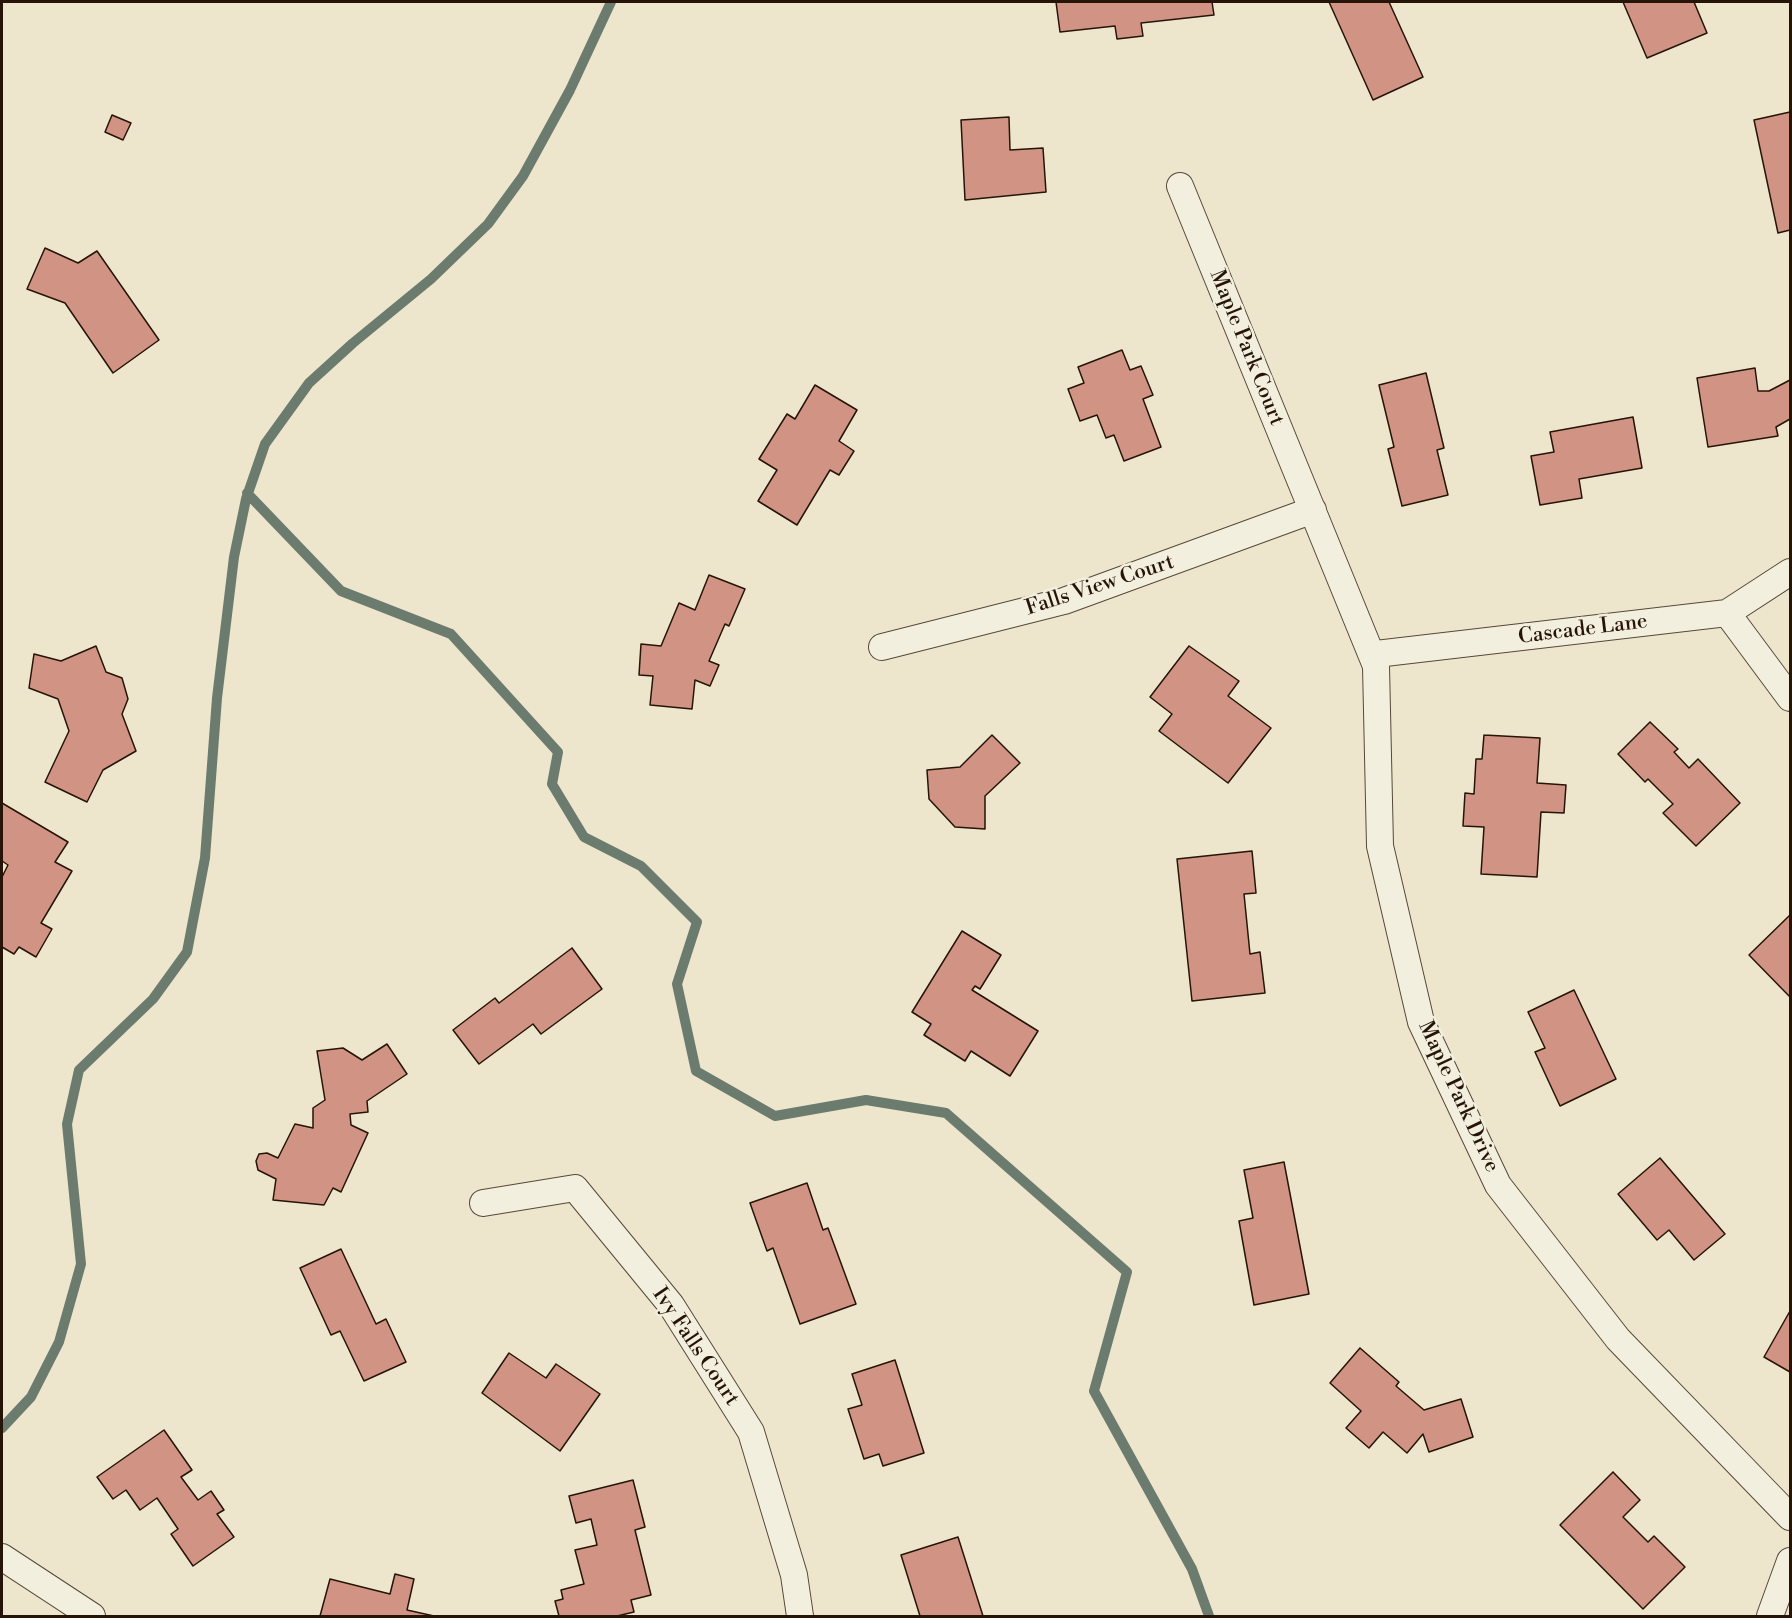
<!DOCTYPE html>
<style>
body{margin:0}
#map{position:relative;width:1792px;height:1618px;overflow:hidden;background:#ede6cc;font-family:"Libre Bodoni",serif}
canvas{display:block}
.frame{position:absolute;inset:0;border:3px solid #251407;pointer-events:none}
</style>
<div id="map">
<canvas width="1792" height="1618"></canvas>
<div class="frame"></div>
</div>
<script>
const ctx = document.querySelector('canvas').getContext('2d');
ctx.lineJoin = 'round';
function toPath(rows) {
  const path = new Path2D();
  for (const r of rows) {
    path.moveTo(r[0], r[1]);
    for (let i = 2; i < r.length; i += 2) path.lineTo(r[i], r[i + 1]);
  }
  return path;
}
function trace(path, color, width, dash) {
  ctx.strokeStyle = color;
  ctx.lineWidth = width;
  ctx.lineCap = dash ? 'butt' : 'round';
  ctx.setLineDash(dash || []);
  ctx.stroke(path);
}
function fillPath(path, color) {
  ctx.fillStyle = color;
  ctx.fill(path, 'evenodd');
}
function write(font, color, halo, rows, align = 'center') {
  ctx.font = font + ' "Libre Bodoni",serif';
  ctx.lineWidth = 5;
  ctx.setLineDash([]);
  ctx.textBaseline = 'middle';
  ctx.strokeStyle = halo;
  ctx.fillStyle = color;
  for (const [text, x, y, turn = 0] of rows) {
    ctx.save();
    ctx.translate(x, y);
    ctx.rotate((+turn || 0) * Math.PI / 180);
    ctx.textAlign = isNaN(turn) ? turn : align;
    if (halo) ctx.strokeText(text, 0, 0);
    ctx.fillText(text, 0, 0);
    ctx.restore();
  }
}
trace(toPath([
 [247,493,341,591,451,634,558,752,552,784,584,837,641,866,697,922,677,984,696,1071,775,1116,866,1100,946,1113,1127,1272,1094,1391,1192,1569,1209,1616],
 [2,1428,31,1397,59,1342,81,1264,67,1124,79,1070,153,999,187,952,205,858,217,698,234,557,246,499,265,444,309,383,353,343,431,279,488,224,523,176,570,90,611,2]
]), '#6b7b6e', 10);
const building = toPath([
 [1056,2,1212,2,1214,15,1141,23,1143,36,1117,39,1115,26,1060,32,1056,2],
 [1329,2,1389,2,1423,77,1373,100,1329,2],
 [1623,2,1694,2,1707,33,1647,58,1623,2],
 [1790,112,1790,230,1778,233,1754,120,1790,112],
 [112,115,131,123,123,140,105,132,112,115],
 [1009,117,1010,150,1043,148,1046,192,965,200,961,120,1009,117],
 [45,248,78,263,97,251,159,340,113,373,65,303,27,289,45,248],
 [1122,350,1130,370,1141,366,1153,395,1143,399,1161,447,1124,461,1114,435,1106,438,1097,415,1080,421,1068,389,1084,383,1078,367,1122,350],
 [1755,368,1758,391,1769,391,1790,380,1790,419,1776,427,1778,436,1708,447,1697,378,1755,368],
 [1426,373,1444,448,1437,450,1448,495,1402,506,1388,449,1394,447,1379,385,1426,373],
 [815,385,857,410,839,441,854,451,839,475,830,470,797,525,758,501,777,470,759,459,787,414,795,419,815,385],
 [1633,417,1642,468,1579,479,1582,498,1540,505,1531,456,1554,452,1550,432,1633,417],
 [709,575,745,589,729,626,725,624,709,661,719,665,710,686,695,680,692,709,650,705,653,676,639,675,641,644,661,646,679,603,695,610,709,575],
 [96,646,106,672,122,678,128,699,122,714,136,751,103,770,87,802,45,782,69,731,58,699,29,688,34,654,61,661,96,646],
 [1189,646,1239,681,1228,696,1271,728,1228,783,1159,731,1172,714,1150,697,1189,646],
 [1650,722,1678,749,1674,752,1689,768,1698,759,1740,803,1696,846,1663,813,1673,804,1648,779,1645,782,1618,754,1650,722],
 [992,735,1020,763,985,796,985,829,955,827,929,799,927,770,960,767,992,735],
 [1484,735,1540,738,1537,783,1566,785,1564,813,1541,812,1537,877,1481,874,1484,827,1463,826,1465,793,1474,794,1476,759,1482,759,1484,735],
 [2,803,68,842,55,862,72,871,41,923,52,929,36,957,19,947,14,954,2,947,2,877,8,865,2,861,2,803],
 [1252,851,1256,893,1244,894,1250,954,1260,952,1265,993,1192,1001,1177,859,1252,851],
 [1790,915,1790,997,1749,955,1790,915],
 [962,931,1001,955,980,989,975,986,972,990,1038,1031,1010,1076,971,1051,965,1061,924,1035,931,1024,912,1012,962,931],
 [572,948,602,989,541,1034,533,1024,479,1064,453,1030,495,998,499,1003,572,948],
 [1574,990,1616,1079,1560,1106,1535,1052,1545,1048,1528,1012,1574,990],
 [387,1044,407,1074,367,1101,368,1112,350,1114,351,1125,368,1133,341,1192,333,1188,324,1205,273,1200,276,1179,258,1170,256,1161,259,1154,267,1153,278,1158,295,1124,313,1128,313,1108,325,1100,317,1051,343,1048,362,1060,387,1044],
 [1660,1158,1725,1234,1694,1260,1669,1230,1657,1240,1618,1194,1660,1158],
 [1284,1162,1309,1294,1254,1305,1239,1221,1253,1218,1244,1170,1284,1162],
 [807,1183,823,1230,828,1228,856,1304,800,1324,773,1248,767,1251,750,1203,807,1183],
 [341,1249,376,1324,386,1319,406,1362,364,1381,340,1331,331,1335,300,1268,341,1249],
 [1790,1311,1790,1372,1764,1357,1790,1311],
 [1360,1348,1399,1382,1396,1386,1424,1410,1461,1399,1473,1437,1429,1452,1423,1434,1407,1453,1383,1432,1369,1448,1346,1428,1361,1411,1330,1383,1360,1348],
 [509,1353,546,1378,556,1364,600,1394,560,1451,482,1393,509,1353],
 [895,1360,924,1453,883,1466,879,1454,864,1459,848,1409,862,1405,852,1374,895,1360],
 [164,1430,192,1470,181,1477,198,1500,211,1491,224,1510,217,1514,234,1537,193,1566,171,1534,178,1529,157,1498,140,1510,126,1490,113,1499,97,1477,164,1430],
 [1613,1472,1640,1500,1623,1517,1648,1542,1654,1536,1685,1567,1643,1609,1560,1525,1613,1472],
 [633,1480,645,1527,635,1530,651,1595,631,1600,634,1612,617,1616,559,1616,555,1601,563,1599,561,1590,584,1584,575,1550,597,1545,591,1519,576,1523,569,1496,633,1480],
 [958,1537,983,1616,920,1616,901,1555,958,1537],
 [395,1574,414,1579,407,1610,434,1616,320,1616,330,1579,390,1594,395,1574]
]);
fillPath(building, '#d19484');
trace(building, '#251407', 1.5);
const minor = toPath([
 [1180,186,1376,666,1380,846,1421,1022,1498,1185,1618,1339,1790,1517],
 [1727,613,1790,698],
 [882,647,1064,601,1313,510],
 [1376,666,1376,654,1727,613,1790,572],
 [483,1203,575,1188,671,1305,751,1432,794,1575,800,1616],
 [2,1557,92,1616],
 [1770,1616,1790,1561]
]);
trace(minor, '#574838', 28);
trace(minor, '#f3efde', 26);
write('21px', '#251407', '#f3efde', [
 ["Maple Park Court",1246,348,68],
 ["Falls View Court",1100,586,-18],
 ["Cascade Lane",1583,630,-7],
 ["Maple Park Drive",1458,1097,65],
 ["Ivy Falls Court",695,1347,56]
]);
</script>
